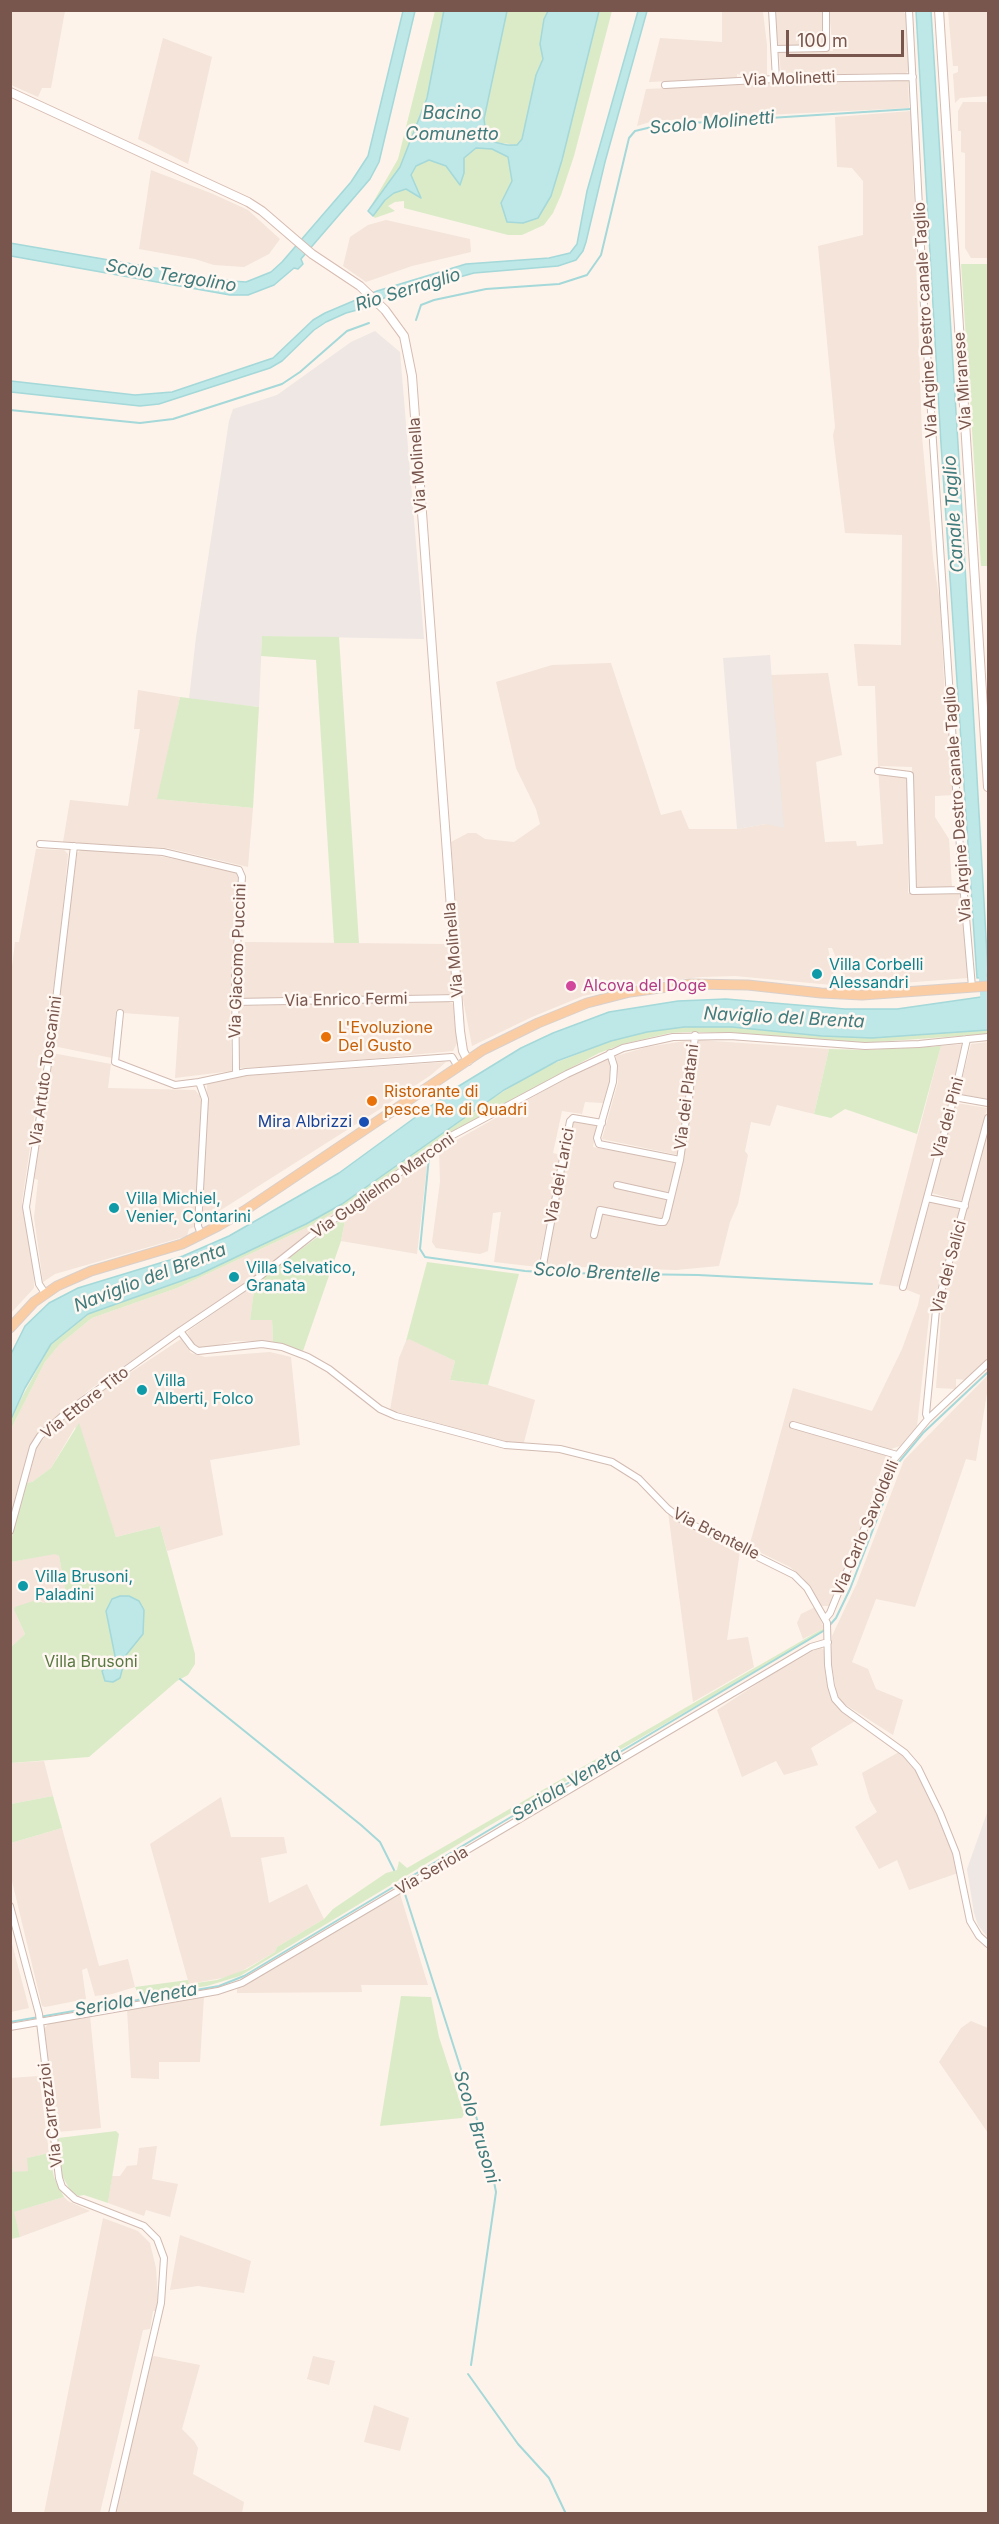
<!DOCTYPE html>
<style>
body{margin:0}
#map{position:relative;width:999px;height:2524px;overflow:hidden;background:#fdf3ea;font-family:Inter,sans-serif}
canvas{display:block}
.frame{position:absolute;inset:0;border:12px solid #78564d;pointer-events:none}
.scale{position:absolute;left:786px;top:30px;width:118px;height:27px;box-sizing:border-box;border:3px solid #78564d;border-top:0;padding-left:8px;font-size:18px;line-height:21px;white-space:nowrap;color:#78564d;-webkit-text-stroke:4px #fff7f1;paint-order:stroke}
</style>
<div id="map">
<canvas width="999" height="2524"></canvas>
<div class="frame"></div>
<div class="scale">100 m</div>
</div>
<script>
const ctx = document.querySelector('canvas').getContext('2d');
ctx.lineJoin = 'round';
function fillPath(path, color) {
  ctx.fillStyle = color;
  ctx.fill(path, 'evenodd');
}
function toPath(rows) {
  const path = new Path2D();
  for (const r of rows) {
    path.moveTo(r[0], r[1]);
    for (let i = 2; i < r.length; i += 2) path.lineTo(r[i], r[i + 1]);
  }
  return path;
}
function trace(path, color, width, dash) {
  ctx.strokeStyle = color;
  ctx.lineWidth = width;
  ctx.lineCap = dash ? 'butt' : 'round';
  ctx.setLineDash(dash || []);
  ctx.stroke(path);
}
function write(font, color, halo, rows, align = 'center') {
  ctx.font = font + ' Inter,sans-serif';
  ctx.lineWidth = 5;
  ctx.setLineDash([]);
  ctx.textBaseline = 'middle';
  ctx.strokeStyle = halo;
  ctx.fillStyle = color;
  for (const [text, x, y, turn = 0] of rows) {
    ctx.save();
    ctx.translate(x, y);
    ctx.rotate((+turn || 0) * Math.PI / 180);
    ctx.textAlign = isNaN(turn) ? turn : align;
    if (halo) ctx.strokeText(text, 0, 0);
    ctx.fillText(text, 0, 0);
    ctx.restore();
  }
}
fillPath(toPath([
 [11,10,65,11,51,88,42,88,38,97,11,85],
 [776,11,823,11,824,45,777,47],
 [829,11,902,11,908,16,911,69,906,73,781,75,779,52,833,51],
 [948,11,988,11,988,96,960,98,955,103,953,74,958,72,958,66,953,66],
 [722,12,763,12,767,45,767,76,750,77,737,74,737,78,649,82,660,38,722,42],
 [163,38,212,57,188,164,138,139],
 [851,80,908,81,909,108,703,118,653,121,637,126,646,89],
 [963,102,986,102,988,106,988,258,971,258,965,248,965,153,961,152,961,131,958,131,958,111],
 [911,111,922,436,933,558,940,603,946,718,950,728,954,795,935,796,935,817,949,839,952,887,915,888,912,767,880,766,879,773,906,775,907,778,908,893,962,893,968,978,848,987,832,948,828,948,835,980,832,985,735,976,701,977,644,983,583,996,532,1017,472,1046,463,999,451,842,468,833,476,833,485,839,514,842,540,824,536,809,516,768,496,682,552,665,611,663,661,815,681,810,689,829,737,829,766,824,773,710,771,675,828,673,842,755,816,762,825,842,856,841,857,846,883,844,878,766,875,686,858,686,854,644,901,645,902,535,845,533,833,435,835,427,818,246,863,235,863,181,852,168,837,167,835,117],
 [151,170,213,194,248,210,280,239,269,254,244,267,214,265,195,259,139,249],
 [386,220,470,239,471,252,412,266,366,282,343,266,350,237,368,225],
 [138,690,180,697,158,799,253,808,248,867,167,848,63,842,70,800,128,806,140,729,134,729],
 [36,849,64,850,68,854,59,949,22,1202,33,1257,34,1288,11,1313,10,983,15,942,19,942],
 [81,850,159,856,236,871,238,877,232,958,230,1027,232,1071,175,1078,179,1017,123,1013,122,1009,116,1010,112,1058,53,1046,77,853],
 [245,942,446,944,451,950,453,994,241,999],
 [446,1001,454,1004,457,1043,453,1051,305,1065,238,1068,238,1006],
 [691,1040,691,1060,699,1040,829,1049,814,1114,777,1105,770,1126,751,1122,745,1151,748,1155,738,1204,730,1222,719,1266,676,1270,545,1266,572,1121,597,1125,593,1147,676,1162,678,1155,602,1139,618,1082,616,1056,647,1047],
 [988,1042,988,1099,958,1094,971,1044],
 [964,1044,901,1287,879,1284,941,1046],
 [52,1053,111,1064,108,1088,195,1090,200,1096,202,1104,201,1137,194,1227,189,1229,187,1236,55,1274,43,1282,34,1217,38,1180,33,1178],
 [609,1058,611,1077,603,1103,585,1102,582,1114,562,1111,553,1153,561,1155,538,1267,494,1262,501,1212,493,1213,488,1251,480,1254,436,1248,432,1242,440,1182,439,1150,570,1076],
 [446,1062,431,1075,380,1109,202,1222,207,1083,243,1076],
 [956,1103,987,1108,963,1199,960,1201,932,1193],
 [988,1128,988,1358,966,1380,956,1379,956,1389,936,1388,942,1304],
 [417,1164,422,1167,427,1166,417,1254,341,1241,346,1216],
 [930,1202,960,1208,940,1281,930,1308,917,1426,900,1446,888,1450,860,1532,830,1606,821,1606,803,1578,790,1567,749,1547,793,1388,872,1411,902,1349,918,1305,920,1295,905,1289],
 [339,1210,251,1279,89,1390,39,1432,29,1451,11,1524,11,1429,45,1362,59,1345,92,1318,177,1288,306,1228],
 [255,1284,250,1320,272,1320,273,1342,235,1341,202,1349,195,1347,187,1332],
 [409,1338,455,1361,450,1380,488,1385,535,1400,523,1446,390,1410,399,1358,406,1341],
 [181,1339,191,1353,205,1357,270,1352,291,1357,300,1445,210,1460,223,1535,167,1551,160,1526,116,1537,75,1427,51,1468,32,1482,26,1483,33,1453,49,1432,74,1410],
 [988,1375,988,1387,976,1461,966,1459,915,1607,876,1599,852,1662,868,1669,876,1689,903,1700,893,1735,843,1703,837,1695,831,1661,832,1636,857,1583,904,1460],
 [668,1512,740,1551,727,1640,748,1637,754,1667,693,1702],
 [55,1553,59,1556,66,1595,50,1602,44,1603,40,1600,14,1610,25,1634,11,1647,11,1562],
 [815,1607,824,1628,803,1639,797,1623,801,1614],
 [820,1647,824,1650,826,1678,831,1697,839,1708,855,1721,811,1748,818,1765,784,1775,776,1761,742,1777,717,1710,769,1676],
 [899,1752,908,1759,924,1785,956,1860,958,1873,909,1890,897,1860,879,1869,855,1827,877,1812,870,1800,862,1773],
 [44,1761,53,1796,11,1804,11,1763],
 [221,1797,231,1837,284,1837,287,1853,261,1858,269,1903,307,1884,324,1919,277,1947,275,1952,233,1976,189,1984,150,1844],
 [62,1828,99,1966,128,1959,135,1987,112,1994,95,1996,87,1968,82,1970,86,1999,45,2007,42,2006,11,1877,11,1843],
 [400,1894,428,1985,361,1985,362,1992,237,1993,237,1988],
 [10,1936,29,2008,11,2012,10,2012],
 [204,1996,200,2062,159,2062,159,2079,131,2078,127,2009],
 [90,2016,101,2128,58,2132,44,2029,48,2024],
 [971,2021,988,2028,988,2133,939,2062,961,2028],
 [39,2076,49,2153,28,2158,28,2171,13,2173,10,2154,10,2078],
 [157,2146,152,2179,178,2184,170,2217,146,2210,144,2216,108,2203,112,2176,120,2176,127,2166,137,2165,139,2148],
 [64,2197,68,2201,90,2211,20,2237,13,2212],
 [103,2218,138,2231,150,2243,156,2268,158,2300,156,2311,153,2311,150,2329,143,2330,100,2513,44,2513],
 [180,2235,251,2261,244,2293,198,2286,170,2290],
 [154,2356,200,2365,182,2429,194,2441,198,2448,193,2474,244,2502,242,2513,115,2514,151,2358],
 [313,2356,335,2361,329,2385,307,2379],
 [374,2405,409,2418,400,2451,364,2442]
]), '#f4e4d9');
fillPath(toPath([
 [375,331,400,352,424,639,262,636,259,707,189,699,196,637,229,421,233,409,277,395,351,342],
 [770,655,784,828,766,824,737,829,723,658],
 [988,1810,988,1938,978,1925,974,1913,967,1869]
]), '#eee7e3');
fillPath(toPath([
 [435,11,444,11,427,98,400,167,368,211,398,159],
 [507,11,548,11,544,19,540,44,543,59,536,76,522,139,517,145,494,142,486,133,484,119],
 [599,11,612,11,574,156,561,195,553,213,544,225,522,235,508,235,404,208,404,201,395,202,388,206,395,211,375,218,373,216,385,200,394,193,406,189,419,197,411,175,416,166,429,160,446,166,460,184,464,173,464,158,476,148,492,149,508,157,512,181,501,203,506,217],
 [961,264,988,264,988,566,981,566],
 [262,636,339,637,359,943,334,943,316,660,261,656],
 [180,697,259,707,253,808,157,799],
 [684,1027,732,1027,822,1036,872,1038,988,1030,988,1034,862,1043,739,1033,689,1032,670,1033,623,1044,599,1053,449,1133,339,1210,306,1228,177,1288,92,1318,59,1345,45,1362,11,1429,11,1417,51,1344,88,1313,198,1275,306,1224,491,1099,542,1068,611,1041,647,1032],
 [941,1046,917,1134,845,1109,831,1118,814,1114,829,1049,867,1050],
 [346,1216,341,1241,303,1351,273,1342,272,1320,250,1320,255,1283],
 [427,1262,519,1274,488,1385,450,1380,455,1361,409,1339,406,1341],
 [79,1423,116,1537,160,1526,195,1654,195,1664,188,1675,177,1681,89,1757,11,1763,11,1647,25,1634,14,1610,15,1607,36,1600,44,1603,61,1599,66,1595,59,1556,55,1554,11,1562,11,1541,26,1483,32,1482,51,1468],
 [824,1628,824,1631,808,1641,487,1827,240,1976,207,1986,139,1996,135,1987,188,1980,189,1984,217,1980,247,1969,275,1952,277,1947,324,1919,333,1909,386,1873,397,1870,399,1861,407,1868],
 [53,1796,62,1828,11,1843,11,1804],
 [401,1996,431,1997,439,2037,464,2114,462,2118,380,2126],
 [116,2131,119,2134,108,2203,84,2195,78,2196,70,2190,61,2174,58,2138],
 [49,2153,54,2177,64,2197,14,2212,20,2237,11,2239,11,2154,13,2172,28,2171,27,2158]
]), '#dbebc8');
const water = toPath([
 [444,10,507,11,484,119,486,134,494,142,507,145,517,145,522,139,536,75,543,59,540,44,544,19,548,11,599,11,562,160,551,196,538,218,523,223,507,222,501,203,512,181,508,157,492,149,476,148,464,158,464,173,460,185,446,166,429,160,416,166,411,175,421,198,406,189,394,193,385,200,373,216,368,211,400,167,427,98,444,10],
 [403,11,415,11,379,162,370,179,301,259,303,264,298,269,294,268,274,285,248,295,230,295,11,256,10,243,231,281,246,282,271,272,282,262,351,182,368,156,403,11],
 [638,11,647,11,605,162,586,242,583,251,576,260,558,266,474,273,384,298,372,306,346,313,326,322,314,330,282,361,270,368,159,404,140,406,11,392,11,381,135,395,172,392,273,358,313,320,325,313,377,291,466,264,549,258,570,253,577,244,587,191,638,11],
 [916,11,931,11,959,460,988,972,986,977,977,978,941,444,916,11],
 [988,996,988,1030,872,1038,822,1036,732,1027,684,1027,647,1032,611,1041,557,1061,504,1090,342,1204,306,1224,198,1275,88,1314,51,1344,25,1388,11,1419,11,1354,25,1326,49,1303,78,1288,183,1256,229,1236,339,1173,454,1089,521,1048,553,1033,609,1012,678,1001,726,999,845,1009,897,1009,988,996],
 [120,1596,129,1596,139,1601,144,1610,143,1634,126,1655,120,1678,113,1682,105,1681,102,1671,113,1662,115,1656,106,1611,112,1599,120,1596]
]);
fillPath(water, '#bee7e7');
trace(water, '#a4d8d9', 1.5);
trace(toPath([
 [416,320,421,305,434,300,486,289,559,284,587,275,601,255,629,138,635,131,660,125,911,109],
 [10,410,140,423,173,419,282,384,300,372,347,331,369,323],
 [429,1157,420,1249,425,1257,525,1271,559,1273,698,1275,872,1284],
 [829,1626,836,1618,850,1589,899,1462,923,1433,988,1372],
 [180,1679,361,1825,380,1842,394,1870],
 [405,1894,489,2157,496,2192,471,2365],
 [10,2022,219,1986,244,1976,825,1630],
 [468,2374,518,2444,549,2478,566,2514]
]), '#a4d8d9', 2);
trace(toPath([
 [982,966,985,1007]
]), '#bee7e7', 8);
const street = toPath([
 [772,10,776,79],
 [909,10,924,306,960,848,972,987],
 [775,49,826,48,826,10],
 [665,85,776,79,913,77],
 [878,771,910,775,913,891,964,890],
 [40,844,163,852,239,870,242,877,235,975,236,1074],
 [234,1002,458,998],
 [120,1013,115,1062,175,1085,199,1082],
 [610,1053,614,1066,613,1082,597,1138,599,1144,680,1160],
 [954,1097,988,1103],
 [617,1185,671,1197],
 [927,1198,965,1206],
 [201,1234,198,1226,205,1099,199,1082,246,1072,452,1057,458,1067],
 [594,1235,600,1210,660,1222,664,1222,666,1218,680,1160,689,1099,695,1035],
 [543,1265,570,1121,573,1118,602,1123],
 [903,1287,954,1097,967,1039],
 [45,1293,39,1284,26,1207,50,1051,74,846],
 [180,1331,192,1347,198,1351,262,1344,282,1347,308,1357,329,1369,380,1409,396,1416,505,1445,560,1449,612,1462,639,1479,668,1509,681,1519,794,1575,807,1588,827,1623,828,1665,831,1686,835,1699,844,1709,905,1753,918,1768,940,1813,956,1853,970,1921,979,1936,988,1944],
 [928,1419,926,1414,936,1310,988,1118],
 [793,1425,897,1455],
 [10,1531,33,1447,40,1436,67,1412,180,1331,254,1281,316,1232,451,1136,567,1074,623,1048,673,1037,730,1036,865,1046,919,1044,988,1037],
 [825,1619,830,1613,891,1463,928,1419,988,1363],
 [10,1906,39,2014,59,2178,62,2187,75,2199,144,2226,157,2239,164,2258,161,2303,112,2514],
 [10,2027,218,1991,242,1983,811,1647,828,1642]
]);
const secondary = toPath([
 [939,10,988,787],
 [10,92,248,202,262,211,312,254,360,286,385,310,404,336,412,376,460,1031,463,1051,468,1061]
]);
const primary = toPath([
 [10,1328,34,1302,57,1286,91,1271,182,1244,218,1226,244,1211,483,1050,538,1023,587,1003,630,992,690,984,748,985,821,993,862,995,988,986]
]);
trace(street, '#d2bbb2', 8);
trace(secondary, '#d7bcb2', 10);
trace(primary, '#d9d0cd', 11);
trace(street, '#fff', 6);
trace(secondary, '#fff', 8);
trace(primary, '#facda4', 9);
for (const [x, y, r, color] of [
 [817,974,6,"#0f9aa8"],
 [571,986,6,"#d1479c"],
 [326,1037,6,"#e8710a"],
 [372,1101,6,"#e8710a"],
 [364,1122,6,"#1a4fb4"],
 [114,1208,6,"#0f9aa8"],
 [234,1277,6,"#0f9aa8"],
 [142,1390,6,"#0f9aa8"],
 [23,1586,6,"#0f9aa8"]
]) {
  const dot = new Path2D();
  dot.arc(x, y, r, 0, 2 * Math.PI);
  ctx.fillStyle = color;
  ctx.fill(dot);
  trace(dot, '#fff7f1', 2);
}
write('16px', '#78564d', '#fff7f1', [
 ["Via Molinetti",789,79,-2],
 ["Via Argine Destro canale Taglio",926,320,-93],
 ["Via Miranese",963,381,-94],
 ["Via Molinella",418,465,-94],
 ["Via Argine Destro canale Taglio",958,804,-94],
 ["Via Molinella",454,950,-95],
 ["Via Giacomo Puccini",238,961,-88],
 ["Via Enrico Fermi",346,1000,-1],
 ["Via Artuto Toscanini",46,1071,-82],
 ["Via dei Platani",687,1097,-83],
 ["Via dei Pini",948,1118,-75],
 ["Via dei Larici",560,1176,-79],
 ["Via Guglielmo Marconi",383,1186,-35],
 ["Via dei Salici",949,1267,-75],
 ["Via Ettore Tito",85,1403,-38],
 ["Via Carlo Savoldelli",866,1528,-67],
 ["Via Brentelle",716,1534,27],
 ["Via Seriola",432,1871,-30],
 ["Via Carrezzioi",51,2115,-97]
]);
write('16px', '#0d838f', '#fff7f1', [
 ["Villa Corbelli",829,965],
 ["Alessandri",829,983],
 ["Villa Michiel,",126,1199],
 ["Venier, Contarini",126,1217],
 ["Villa Selvatico,",246,1268],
 ["Granata",246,1286],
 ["Villa",154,1381],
 ["Alberti, Folco",154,1399],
 ["Villa Brusoni,",35,1577],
 ["Paladini",35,1595]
], 'left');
write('16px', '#b23c85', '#fff7f1', [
 ["Alcova del Doge",583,986]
], 'left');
write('16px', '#c56008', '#fff7f1', [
 ["L'Evoluzione",338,1028],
 ["Del Gusto",338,1046],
 ["Ristorante di",384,1092],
 ["pesce Re di Quadri",384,1110]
], 'left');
write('16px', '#164399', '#fff7f1', [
 ["Mira Albrizzi",352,1122]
], 'right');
write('16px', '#597841', '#fff7f1', [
 ["Villa Brusoni",91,1662]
]);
write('italic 18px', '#407c7d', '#fff7f1', [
 ["Bacino",452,114],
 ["Comunetto",452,135],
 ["Scolo Molinetti",712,123,-5],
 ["Scolo Tergolino",171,276,9],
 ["Rio Serraglio",408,290,-17],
 ["Canale Taglio",954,514,-94],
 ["Naviglio del Brenta",784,1018,3],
 ["Scolo Brentelle",597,1273,3],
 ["Naviglio del Brenta",150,1278,-21],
 ["Seriola Veneta",567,1785,-31],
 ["Seriola Veneta",136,2000,-10],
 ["Scolo Brusoni",476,2127,73]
]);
</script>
